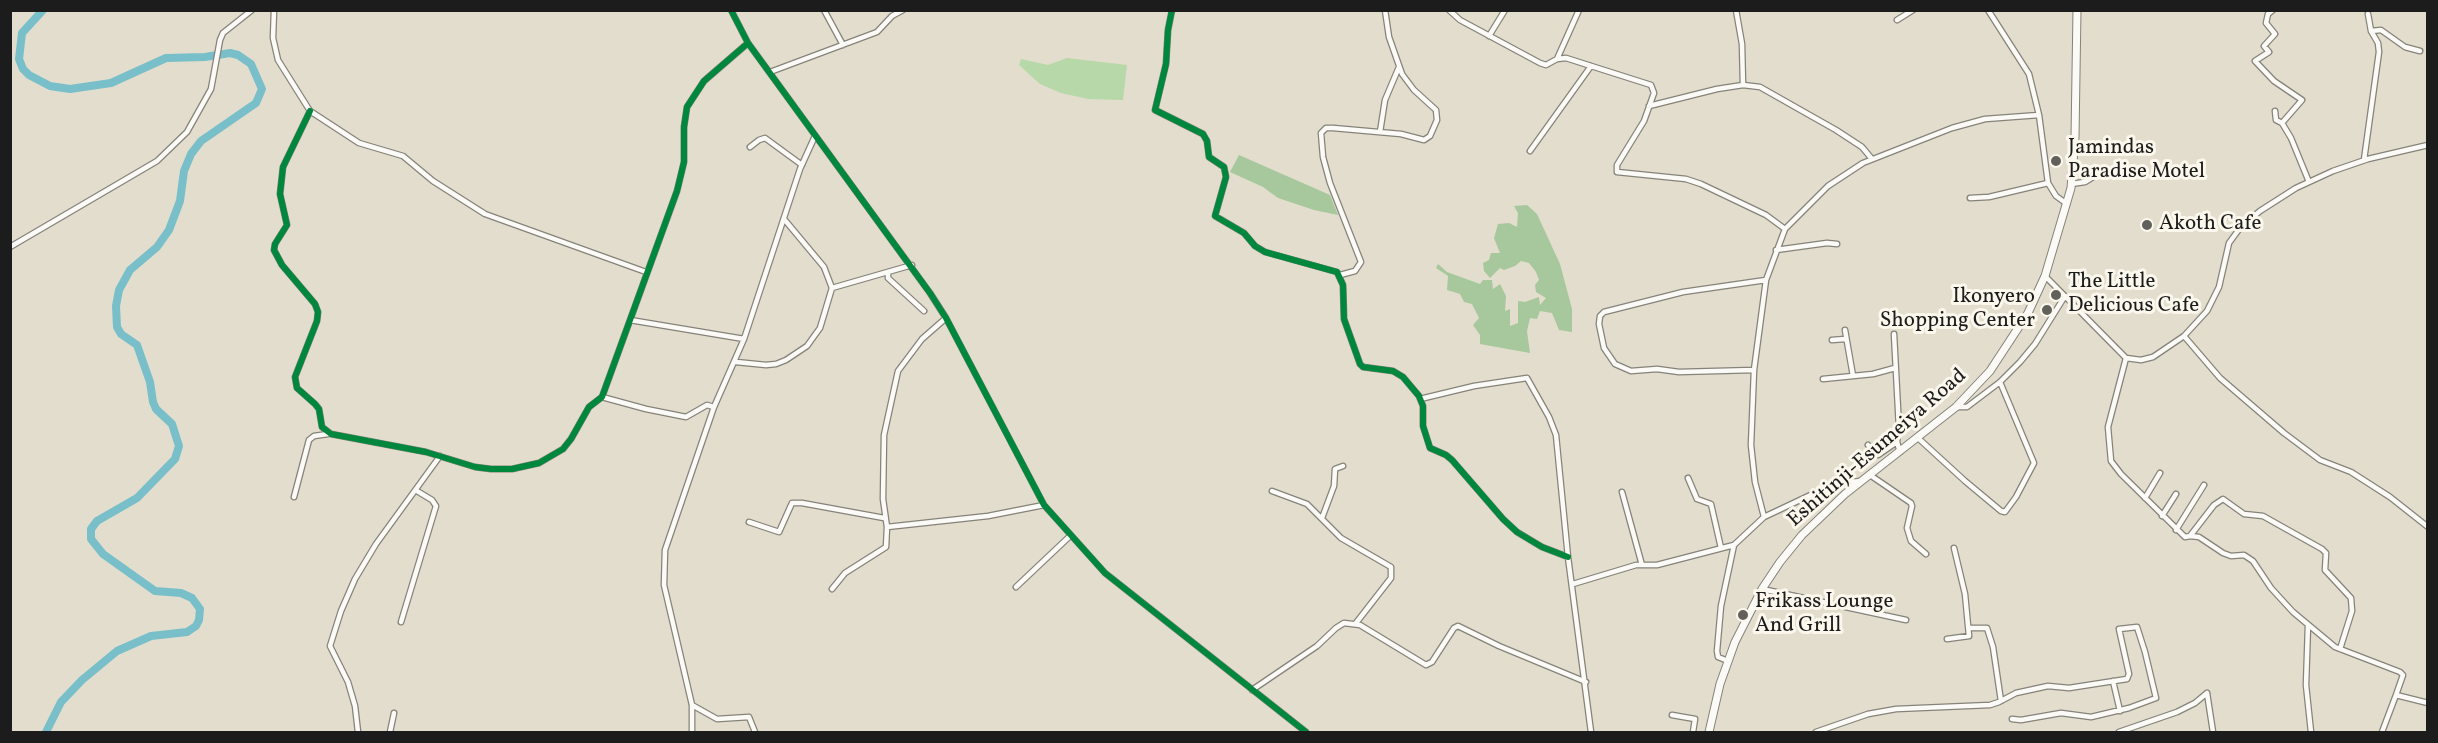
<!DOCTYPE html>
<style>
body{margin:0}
#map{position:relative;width:2438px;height:743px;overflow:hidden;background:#e2ddcc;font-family:Vollkorn,serif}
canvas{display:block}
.frame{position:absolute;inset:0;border:12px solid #1c1c1c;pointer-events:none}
</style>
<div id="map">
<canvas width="2438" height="743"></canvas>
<div class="frame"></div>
</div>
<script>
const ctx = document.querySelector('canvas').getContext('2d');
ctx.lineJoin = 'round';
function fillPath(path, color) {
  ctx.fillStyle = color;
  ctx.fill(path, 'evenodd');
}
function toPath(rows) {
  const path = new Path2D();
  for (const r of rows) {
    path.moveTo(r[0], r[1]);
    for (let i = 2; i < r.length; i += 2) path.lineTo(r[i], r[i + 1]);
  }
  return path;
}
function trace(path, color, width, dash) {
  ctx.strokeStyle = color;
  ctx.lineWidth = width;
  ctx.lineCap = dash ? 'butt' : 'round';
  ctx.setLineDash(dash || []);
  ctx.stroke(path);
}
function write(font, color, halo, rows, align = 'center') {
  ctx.font = font + ' Vollkorn,serif';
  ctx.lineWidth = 6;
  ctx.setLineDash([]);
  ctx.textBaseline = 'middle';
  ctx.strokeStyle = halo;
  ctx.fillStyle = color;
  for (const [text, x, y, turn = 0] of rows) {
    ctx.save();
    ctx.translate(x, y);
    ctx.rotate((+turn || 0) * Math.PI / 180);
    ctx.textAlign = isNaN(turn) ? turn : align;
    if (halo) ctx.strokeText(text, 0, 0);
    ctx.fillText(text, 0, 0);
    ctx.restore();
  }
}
fillPath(toPath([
 [1067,58,1127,65,1123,100,1088,99,1061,93,1040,84,1019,65,1021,59,1048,65]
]), '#b7d8a8');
fillPath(toPath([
 [1239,155,1330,195,1338,215,1314,210,1278,198,1263,187,1230,172],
 [1527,205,1537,214,1560,264,1572,309,1572,332,1559,330,1552,313,1540,311,1537,319,1530,318,1527,331,1530,353,1480,344,1480,335,1473,325,1479,318,1472,304,1464,302,1460,294,1447,290,1448,276,1436,268,1438,264,1447,272,1480,284,1483,280,1492,280,1493,289,1500,284,1506,296,1505,311,1510,309,1510,326,1518,323,1518,301,1525,302,1539,297,1540,305,1546,298,1536,292,1535,285,1539,280,1536,272,1529,263,1521,261,1515,266,1504,270,1500,268,1490,278,1484,271,1483,263,1489,260,1491,253,1500,253,1494,238,1498,224,1509,223,1517,227,1518,213,1514,206]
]), '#a7c89d');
trace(toPath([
 [43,10,22,33,19,59,23,69,29,75,50,86,70,89,111,83,166,58,205,57,230,53,238,55,251,64,262,89,256,103,201,141,191,154,184,171,180,201,169,230,157,247,130,270,119,290,116,306,117,327,121,334,137,345,150,382,153,402,156,409,172,424,179,446,175,459,137,498,97,521,91,529,91,539,103,554,155,591,181,593,192,598,200,609,199,620,196,626,187,632,151,636,117,651,82,680,61,702,46,732]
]), '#78bfca', 8);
const minor = toPath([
 [274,10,273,38,278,60,310,111,359,143,403,156,433,181,485,214,646,272],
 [731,10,748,43,930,293,946,318,1044,505,1105,573,1306,732],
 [824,10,843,45],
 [1172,10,1168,30,1166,64,1155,110,1203,134,1207,141,1209,157,1224,167,1226,177,1215,216,1244,233,1255,246,1265,252,1337,272,1343,285,1344,319,1360,364,1363,367,1393,371,1403,377,1419,396,1423,406,1423,426,1430,448,1446,455,1452,460,1503,519,1517,532,1542,547,1568,557],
 [1449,10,1460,20,1540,63,1546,65,1557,59,1566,58,1651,85,1654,93,1644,121,1617,165,1617,172,1686,179,1701,184,1766,215,1785,229],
 [1736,10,1742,44,1743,85],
 [1988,10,2029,74,2039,115,2048,183,2056,196,2067,204],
 [2273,10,2268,14,2266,23,2275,34,2264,46,2269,52,2255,61,2274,81,2302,100,2282,123],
 [1897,20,1913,10],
 [2371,31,2381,30,2405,47,2420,51],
 [1489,36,1505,10],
 [1557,59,1579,10],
 [770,72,877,32,892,16,903,10],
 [1649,106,1717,89,1743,85,1760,87,1836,130,1862,147,1872,159],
 [310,111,283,167,280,194,287,225,275,244,274,250,282,265,315,304,318,312,317,321,295,377,297,388,315,404,319,409,322,427,331,434,426,452,475,467,491,469,512,469,539,463,563,449,571,439,589,407,602,397,677,191,684,162,684,127,687,107,704,81,748,43],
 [2275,111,2276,120,2282,123,2291,138,2309,182],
 [1380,132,1385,100,1399,67],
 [750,147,759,140,765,138,802,165],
 [1530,151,1591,66],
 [2364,160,2379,52,2378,43,2371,31,2368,14],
 [2071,184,2085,182,2106,169],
 [1970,198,1989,197,2048,183],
 [784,219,824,267,832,288,912,265],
 [10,247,157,161,187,132,211,89,220,40,223,33,252,10],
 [1776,250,1827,243,1837,244],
 [888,272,888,278,924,311],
 [1340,275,1355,271,1361,262,1330,183,1323,157,1321,133,1326,128,1333,128,1401,134,1424,140,1430,136,1437,120,1436,110,1414,90,1402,74,1389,37,1385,10],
 [2045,276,2126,358,2141,360,2153,357,2184,336,2207,311,2219,287,2229,243,2240,228,2260,211,2296,188,2333,171,2368,159,2428,145],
 [946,318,922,339,898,371,884,435,883,499,887,527,988,516,1044,505],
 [630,320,744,339],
 [1845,330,1853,376],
 [1894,334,1899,428,1897,442,1900,452],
 [2184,336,2220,378,2284,433,2320,460,2351,472,2390,497,2428,527],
 [1832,340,1845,339],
 [2126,358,2108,427,2111,461,2121,474,2185,537,2190,536,2214,505,2223,499,2244,514,2263,516,2322,549,2326,553,2325,570,2351,598,2352,611,2340,649],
 [736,362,766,365,776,364,786,360,807,346,820,328,832,288],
 [1754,370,1679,372,1657,369,1631,371,1615,364,1604,348,1599,324,1600,316,1604,312,1683,292,1766,280],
 [1823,379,1873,374,1895,368],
 [602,397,646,409,686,417,707,405,714,407],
 [1420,399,1474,386,1527,378,1549,417,1556,435,1568,557,1591,732],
 [1956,407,1967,407,2000,382,2020,362,2035,344,2065,296],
 [1918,438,1965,481,2001,511,2005,512,2016,497,2034,463,2000,382],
 [1868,445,1878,455,1897,442],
 [1870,475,1911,503,1912,506,1907,528,1911,541,1926,554],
 [1688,478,1697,499,1711,504,1721,548],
 [1272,491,1307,504,1341,538,1391,567,1391,578,1356,623],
 [1622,492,1642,565],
 [294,497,309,440,314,436,328,434],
 [2145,498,2160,473],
 [2162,516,2176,494],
 [1764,517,1755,482,1751,445,1754,370,1766,280,1785,229,1828,186,1863,163,1952,128,1985,119,2039,115],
 [1322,518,1334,486,1335,469,1343,466],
 [749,522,779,532,792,503,802,503,884,518],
 [2176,530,2204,485],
 [2190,536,2199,537,2223,553,2231,556,2244,555,2253,561,2271,588,2293,612,2335,647,2400,672,2403,675,2396,695],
 [1573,584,1636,565,1657,565,1734,545],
 [1016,587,1070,536],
 [832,589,845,573,886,547,887,527],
 [1762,589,1906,620],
 [401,622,436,506,432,500,417,491],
 [2308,625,2306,685,2311,732],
 [1969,628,1987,628,1993,647,2001,701],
 [1947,639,1969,636,1965,594,1954,548],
 [1728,661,1718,657,1717,651,1721,606,1734,545,1764,517,1836,483,1862,481],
 [2113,681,2120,711],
 [1252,690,1317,646,1336,628,1344,623,1360,625,1426,665,1432,662,1454,628,1458,626,1499,646,1586,682],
 [2207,693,2213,732],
 [692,705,717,719,749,717,755,732],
 [1672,715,1695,719,1693,732],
 [358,732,355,706,348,682,330,646,341,611,355,579,376,544,440,456],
 [390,732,394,713],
 [692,732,692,705,664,585,665,550,714,407,744,339,800,169,815,136],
 [1816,732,1868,714,1896,709,1990,705,1999,702,2016,693,2048,686,2069,688,2127,679,2129,674,2119,629,2137,627,2145,652,2156,698,2129,708,2091,717,2061,713,2021,720,2012,719],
 [2119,732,2177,712,2195,703,2207,693],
 [2382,732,2396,695,2428,703]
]);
const highway = toPath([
 [1709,732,1720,684,1735,642,1762,589,1780,562,1802,535,1845,494,1956,407,1990,371,2028,313,2045,276,2071,188,2075,137,2077,10]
]);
trace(minor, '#85837a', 7);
trace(highway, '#85837a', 9);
trace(minor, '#fbfaf7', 4.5);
trace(highway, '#fbfaf7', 7);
trace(toPath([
 [731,10,748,43,930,293,946,318,1044,505,1105,573,1306,732],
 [1172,10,1168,30,1166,64,1155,110,1203,134,1207,141,1209,157,1224,167,1226,177,1215,216,1244,233,1255,246,1265,252,1337,272,1343,285,1344,319,1360,364,1363,367,1393,371,1403,377,1419,396,1423,406,1423,426,1430,448,1446,455,1452,460,1503,519,1517,532,1542,547,1568,557],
 [310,111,283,167,280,194,287,225,275,244,274,250,282,265,315,304,318,312,317,321,295,377,297,388,315,404,319,409,322,427,331,434,426,452,475,467,491,469,512,469,539,463,563,449,571,439,589,407,602,397,677,191,684,162,684,127,687,107,704,81,748,43]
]), '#00873e', 6);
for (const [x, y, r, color] of [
 [2056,161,6,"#61605a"],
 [2147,225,6,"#61605a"],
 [2056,295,6,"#61605a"],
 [2047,310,6,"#61605a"],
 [1743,615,6,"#61605a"]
]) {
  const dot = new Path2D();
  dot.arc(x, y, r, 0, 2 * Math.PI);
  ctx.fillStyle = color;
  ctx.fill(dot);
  trace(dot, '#fbf7ec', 2);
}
write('21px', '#1c1c1c', '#fbf7ec', [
 ["Jamindas",2068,149],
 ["Paradise Motel",2068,173],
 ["Akoth Cafe",2159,225],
 ["The Little",2068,283],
 ["Delicious Cafe",2068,307],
 ["Ikonyero",2035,298,"right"],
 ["Shopping Center",2035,322,"right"],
 ["Frikass Lounge",1755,603],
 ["And Grill",1755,627]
], 'left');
write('21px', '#1c1c1c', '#fbf7ec', [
 ["Eshitinji-Esumeiya Road",1878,449,-41]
]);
</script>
